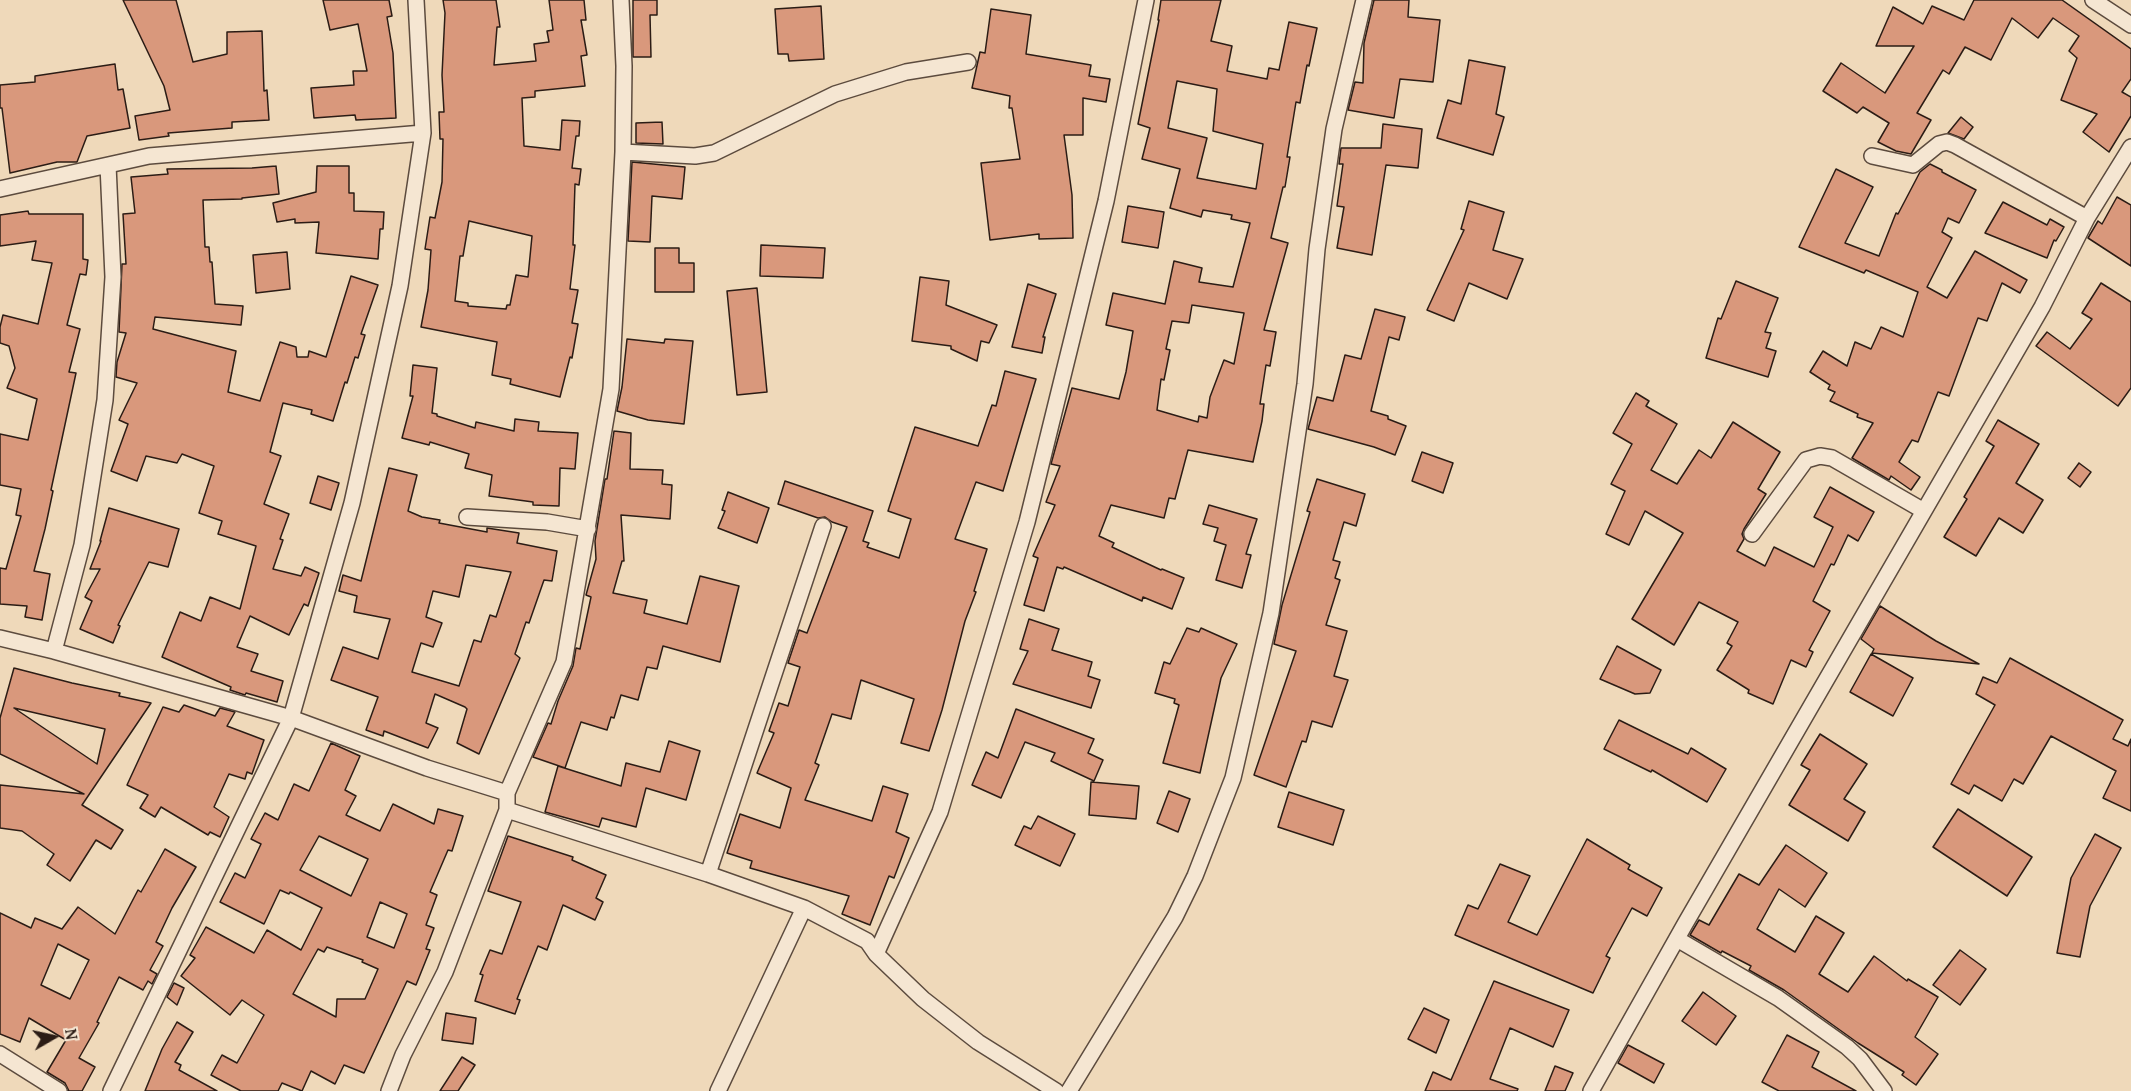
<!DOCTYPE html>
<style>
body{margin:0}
#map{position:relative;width:2131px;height:1091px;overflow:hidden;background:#efd9ba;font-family:"Gentium Book Plus",serif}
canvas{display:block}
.north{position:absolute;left:24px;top:1007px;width:60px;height:60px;-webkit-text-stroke:4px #f5e6d2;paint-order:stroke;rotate:81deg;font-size:16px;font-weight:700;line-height:24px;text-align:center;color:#2b1c15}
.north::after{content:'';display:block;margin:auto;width:21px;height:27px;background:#2b1c15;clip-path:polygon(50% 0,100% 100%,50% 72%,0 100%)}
</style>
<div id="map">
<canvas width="2131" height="1091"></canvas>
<div class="north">N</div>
</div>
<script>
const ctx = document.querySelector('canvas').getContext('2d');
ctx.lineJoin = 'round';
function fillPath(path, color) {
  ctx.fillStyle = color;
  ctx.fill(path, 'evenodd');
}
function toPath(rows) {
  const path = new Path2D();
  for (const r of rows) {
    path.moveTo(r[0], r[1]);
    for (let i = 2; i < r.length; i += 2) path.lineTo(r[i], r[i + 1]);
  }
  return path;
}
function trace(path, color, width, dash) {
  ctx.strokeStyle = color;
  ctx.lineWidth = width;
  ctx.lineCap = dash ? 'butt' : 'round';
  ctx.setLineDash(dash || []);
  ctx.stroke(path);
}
const building = toPath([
 [123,0,176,0,193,62,227,54,227,32,262,31,264,91,267,90,269,120,232,122,232,128,168,133,169,136,139,140,135,116,170,110,164,86,123,0],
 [323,0,389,0,392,16,387,17,393,53,396,118,356,120,355,115,314,118,311,88,354,85,353,71,367,71,358,24,330,30,323,0],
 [443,0,496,0,500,27,497,27,494,65,536,61,534,44,549,42,547,31,553,30,549,0,584,0,586,20,581,20,587,55,581,56,585,86,535,91,535,97,522,98,524,146,560,150,562,120,580,121,579,136,576,136,572,168,581,169,579,185,575,184,573,245,575,245,570,289,578,290,572,323,578,324,572,358,570,357,560,397,510,384,511,379,492,375,497,342,421,327,428,290,431,250,425,249,430,217,435,218,442,182,443,139,440,139,439,112,444,112,442,75,445,13,443,0],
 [469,221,532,236,528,277,516,275,510,305,507,305,506,309,468,306,468,303,455,301,460,256,463,256,469,221],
 [633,0,657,0,657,15,650,15,651,57,633,57,633,0],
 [1161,0,1221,0,1211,41,1232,46,1227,71,1267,79,1269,68,1279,70,1289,22,1317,28,1309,66,1307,65,1300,103,1296,102,1287,157,1290,157,1285,187,1283,187,1271,238,1288,243,1264,330,1276,332,1270,366,1266,365,1260,404,1264,404,1262,421,1253,462,1188,450,1175,499,1169,498,1164,518,1111,505,1099,536,1114,543,1112,547,1161,570,1162,569,1184,578,1172,609,1143,597,1142,601,1064,567,1063,569,1057,567,1044,611,1024,605,1038,558,1033,556,1055,505,1046,502,1060,466,1051,464,1072,388,1119,399,1126,372,1133,331,1106,325,1113,293,1165,304,1174,261,1202,268,1199,282,1233,287,1250,223,1231,219,1232,215,1203,210,1201,217,1170,208,1180,169,1142,159,1150,128,1138,124,1159,20,1158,20,1161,0],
 [1177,81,1217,89,1213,131,1263,144,1256,189,1197,178,1207,138,1168,128,1177,81],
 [1192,305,1244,313,1234,364,1224,360,1210,397,1207,418,1199,416,1198,422,1157,410,1161,379,1164,380,1170,350,1166,349,1172,321,1189,323,1192,305],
 [1374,0,1409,0,1408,17,1440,20,1433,82,1400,79,1394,118,1348,110,1355,82,1363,83,1364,43,1374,0],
 [1974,0,2062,0,2131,49,2131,79,2122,92,2131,97,2131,116,2109,152,2083,132,2097,114,2061,100,2077,58,2069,51,2079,36,2053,18,2038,38,2012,18,1991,60,1965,47,1949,74,1943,70,1917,113,1931,120,1911,154,1896,151,1878,142,1889,123,1863,107,1857,113,1823,91,1841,63,1885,93,1914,46,1876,46,1893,7,1923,24,1932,6,1964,20,1974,0],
 [821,6,824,59,789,61,788,54,778,54,775,9,821,6],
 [991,9,1031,15,1026,54,1091,65,1089,76,1110,79,1106,102,1083,98,1083,135,1064,135,1072,195,1073,238,1039,239,1039,234,990,240,981,163,1020,159,1012,108,1009,108,1010,96,972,88,980,52,985,53,991,9],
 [1469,60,1505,67,1496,114,1504,117,1493,155,1437,138,1448,100,1461,104,1469,60],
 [115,64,118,90,123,89,130,128,87,136,77,162,57,162,10,173,2,108,0,108,0,85,35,82,35,76,115,64],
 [1961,117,1973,127,1964,139,1948,133,1961,117],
 [662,122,663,144,636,143,636,123,662,122],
 [1383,124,1422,129,1418,168,1386,165,1372,255,1337,248,1344,207,1337,206,1343,164,1339,164,1341,148,1381,148,1383,124],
 [632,162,685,167,682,199,652,196,650,242,628,241,632,162],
 [1930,164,1942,170,1942,172,1976,190,1959,223,1948,218,1942,232,1952,238,1927,287,1947,298,1975,251,2027,280,2020,293,2002,283,1987,321,1978,318,1949,396,1938,392,1918,442,1912,440,1899,462,1920,477,1911,490,1891,476,1889,480,1852,458,1873,423,1857,417,1858,414,1830,401,1835,392,1828,389,1830,385,1810,372,1823,351,1847,366,1855,342,1871,349,1881,327,1903,337,1918,292,1866,270,1864,273,1799,247,1836,169,1873,187,1845,243,1879,256,1896,213,1898,214,1920,172,1930,164],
 [276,166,279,194,242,198,242,199,203,200,205,247,209,247,210,262,212,262,215,304,243,306,241,325,155,317,153,329,236,351,228,392,260,401,280,342,296,347,297,357,308,357,309,351,326,357,351,276,378,285,361,334,365,335,358,358,355,357,347,383,345,382,333,421,311,414,312,410,283,403,270,452,281,456,264,504,289,514,280,539,283,540,273,569,301,576,305,567,319,573,308,606,304,604,289,635,250,616,237,647,258,654,251,671,283,681,277,702,246,693,245,695,230,690,231,687,162,657,180,612,201,621,210,597,240,609,256,546,218,534,222,521,199,513,214,466,182,454,177,463,146,456,137,481,111,471,128,424,119,420,137,383,116,377,117,362,126,333,119,332,122,264,126,264,123,214,135,213,131,177,168,174,167,169,252,168,276,166],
 [317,166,349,166,349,193,354,193,354,211,384,212,383,229,380,229,378,259,316,253,319,222,295,223,295,219,277,222,273,203,316,192,317,166],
 [2117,197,2131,205,2131,266,2088,238,2098,221,2102,224,2117,197],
 [1469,201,1504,212,1493,250,1523,259,1507,299,1469,283,1454,321,1427,310,1464,230,1461,229,1469,201],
 [2003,202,2047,225,2050,219,2064,227,2056,241,2054,240,2047,258,1985,233,2003,202],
 [1128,206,1164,212,1158,248,1122,242,1128,206],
 [28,211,29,214,83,214,83,259,88,260,86,275,80,274,67,325,80,329,69,372,76,373,51,490,53,491,45,529,34,571,50,574,42,620,25,617,27,606,0,604,0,568,6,569,21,516,16,515,21,489,0,485,0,434,28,440,37,399,7,388,15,368,9,346,0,343,0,327,3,315,38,324,52,263,32,260,36,241,0,246,0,215,28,211],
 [761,245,825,248,823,278,760,276,761,245],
 [655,248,679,248,679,263,694,263,694,292,655,292,655,248],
 [287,252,290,289,256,293,253,255,287,252],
 [920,277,949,281,946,305,997,325,989,343,981,341,977,361,951,349,951,346,912,341,920,277],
 [1736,281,1778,298,1765,332,1771,333,1766,348,1776,351,1768,377,1706,358,1718,318,1721,319,1736,281],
 [2101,283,2131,302,2131,388,2118,406,2036,346,2047,332,2070,349,2092,319,2082,313,2101,283],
 [1028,284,1056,294,1043,337,1045,337,1042,353,1012,347,1028,284],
 [757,288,767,392,737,395,727,291,757,288],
 [1375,309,1405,317,1399,340,1389,337,1371,411,1388,416,1388,419,1406,426,1395,455,1374,447,1308,429,1317,397,1333,401,1345,355,1361,359,1375,309],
 [627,339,664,343,665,339,693,341,684,424,648,420,617,411,622,387,627,339],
 [413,365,437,368,432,413,437,414,437,416,475,428,476,422,514,431,515,419,539,422,538,431,578,433,575,469,560,468,559,506,533,505,533,502,489,496,492,475,465,468,469,454,430,442,429,445,402,438,413,396,410,396,413,365],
 [1005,371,1036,379,1003,491,976,482,955,539,987,549,974,591,976,592,965,621,942,710,929,751,901,743,914,699,861,680,851,719,832,714,815,763,819,765,805,800,872,821,883,786,908,794,896,832,909,838,894,878,889,876,870,925,842,914,849,896,750,868,752,861,727,853,740,814,780,828,791,788,757,773,774,733,769,731,779,703,788,706,800,667,788,663,799,630,807,633,847,527,832,522,825,517,818,518,778,504,785,481,873,511,863,541,869,543,867,547,899,558,911,519,888,511,915,427,978,446,992,405,996,406,1005,371],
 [1636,393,1649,401,1646,406,1677,424,1651,470,1677,484,1699,450,1711,458,1733,422,1780,452,1758,489,1766,494,1744,529,1742,534,1744,539,1737,551,1765,566,1774,547,1814,567,1833,527,1814,517,1830,487,1874,512,1858,541,1848,535,1834,565,1831,564,1813,601,1830,611,1809,650,1813,652,1806,667,1791,660,1773,704,1748,693,1749,690,1717,670,1732,646,1727,643,1738,622,1699,602,1674,645,1632,619,1683,533,1645,511,1629,545,1606,534,1625,491,1611,484,1632,444,1613,433,1636,393],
 [1998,420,2039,444,2016,483,2043,500,2023,533,1999,518,1976,556,1944,537,1967,499,1964,497,1994,446,1986,441,1998,420],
 [614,431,631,433,630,469,663,470,662,484,672,485,670,519,621,515,624,561,622,561,613,593,647,600,644,613,687,624,700,576,739,586,720,662,663,646,657,669,647,667,638,700,621,695,614,718,611,717,607,730,581,722,565,768,533,757,548,723,551,724,558,701,573,666,576,648,580,649,591,597,586,595,596,559,595,541,605,479,607,479,614,431],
 [1422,452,1453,463,1443,493,1412,481,1422,452],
 [2079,463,2091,472,2080,487,2068,478,2079,463],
 [389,468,417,475,408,511,422,517,440,520,439,523,487,532,487,528,519,533,517,543,557,551,552,581,544,580,529,623,526,622,515,654,520,658,479,754,457,743,467,709,465,707,435,694,426,723,438,728,428,748,384,731,383,736,366,730,378,697,331,680,343,647,378,659,390,619,354,612,357,596,339,591,343,575,361,581,389,468],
 [466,565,511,572,496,617,490,615,481,642,474,640,459,686,412,672,421,643,433,647,442,623,426,617,433,591,459,597,466,565],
 [318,476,339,483,331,510,310,503,318,476],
 [1317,479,1365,494,1356,526,1344,522,1333,560,1340,562,1335,578,1340,580,1326,625,1347,631,1334,676,1348,680,1332,727,1312,721,1306,742,1302,741,1286,787,1254,775,1296,651,1274,644,1282,605,1310,512,1307,511,1317,479],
 [728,492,769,508,757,543,718,528,725,511,722,510,728,492],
 [1209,505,1257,519,1246,554,1251,555,1242,588,1216,580,1226,545,1214,541,1218,528,1203,524,1209,505],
 [109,508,179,529,168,567,149,562,118,625,120,626,113,643,80,629,92,601,85,597,100,569,90,569,101,541,100,541,109,508],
 [1880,606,1936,641,1979,664,1872,653,1874,649,1861,639,1880,606],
 [1029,619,1059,629,1052,650,1092,662,1088,676,1100,680,1091,708,1013,684,1028,651,1020,649,1029,619],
 [1187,628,1199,632,1201,628,1237,644,1221,678,1200,773,1163,763,1179,705,1174,703,1175,699,1155,693,1164,662,1170,664,1187,628],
 [1617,646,1661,670,1650,693,1635,694,1600,679,1617,646],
 [1871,654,1913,678,1893,716,1850,692,1871,654],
 [2010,658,2123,720,2113,739,2128,746,2131,739,2131,811,2103,798,2116,771,2051,736,2023,784,2014,779,2002,801,1974,785,1969,794,1951,784,1995,705,1976,694,1983,677,1997,683,2010,658],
 [14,668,72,683,120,693,119,696,151,703,82,805,123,830,111,849,96,840,70,881,47,865,54,854,22,831,0,828,0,785,84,794,0,754,0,718,14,668],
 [14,708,105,729,97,764,14,708],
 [184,705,215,716,220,708,235,712,227,726,264,740,252,774,247,772,245,779,229,774,214,807,229,817,220,837,210,832,208,835,161,807,155,817,140,808,148,795,127,785,163,707,179,712,184,705],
 [1016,709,1094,739,1088,753,1103,760,1094,781,1051,761,1055,753,1025,742,1001,798,972,785,986,752,998,758,1016,709],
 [1619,720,1688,754,1691,748,1726,769,1707,802,1652,770,1651,772,1604,749,1619,720],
 [1820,734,1867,764,1844,799,1865,812,1848,841,1789,805,1810,770,1801,765,1820,734],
 [669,741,700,751,686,800,646,788,636,827,602,818,599,827,545,812,558,766,621,786,626,763,660,772,669,741],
 [331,743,360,756,345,790,356,796,346,815,380,831,393,804,434,824,438,809,463,816,452,851,448,850,430,892,437,895,426,925,434,928,426,949,430,950,416,985,407,981,364,1073,344,1065,335,1084,311,1071,302,1091,282,1083,278,1091,241,1091,211,1075,222,1055,237,1063,264,1015,242,1000,230,1015,181,976,195,958,190,955,206,927,254,953,267,930,301,950,322,908,290,892,289,894,280,890,264,924,220,902,235,873,245,878,261,844,251,839,265,813,278,820,294,784,309,791,331,743],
 [319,836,368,859,351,896,300,870,319,836],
 [380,902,407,914,394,948,367,937,380,902],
 [327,947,363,960,362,962,378,969,365,999,337,999,336,1017,293,994,318,949,324,952,327,947],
 [1091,782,1139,786,1136,819,1089,815,1091,782],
 [1169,791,1190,799,1178,832,1157,823,1169,791],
 [1289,792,1344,810,1333,845,1278,827,1289,792],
 [1958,809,2032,857,2007,896,1933,847,1958,809],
 [1038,816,1075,834,1060,866,1015,845,1024,826,1031,829,1038,816],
 [2095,834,2121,848,2090,906,2080,957,2057,953,2071,878,2095,834],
 [508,836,573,857,572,860,606,875,596,898,603,902,595,920,563,905,547,950,538,946,517,999,520,1000,515,1014,475,1001,483,975,480,974,490,950,502,954,521,902,488,891,508,836],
 [1587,839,1630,865,1628,869,1662,888,1647,916,1632,908,1606,956,1610,958,1593,993,1455,935,1468,905,1478,909,1500,864,1530,876,1508,922,1537,935,1587,839],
 [1786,845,1827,873,1805,907,1779,889,1757,929,1795,952,1816,916,1844,933,1819,974,1848,992,1874,956,1907,981,1908,979,1938,997,1915,1037,1938,1054,1916,1085,1902,1075,1904,1072,1858,1043,1784,990,1749,970,1751,966,1722,951,1721,953,1690,935,1699,920,1709,925,1739,874,1759,885,1786,845],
 [165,849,196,867,172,908,156,942,163,946,150,970,157,974,152,984,148,981,143,990,119,977,97,1022,99,1023,79,1058,95,1067,82,1091,69,1091,65,1083,47,1072,66,1040,29,1018,20,1042,0,1034,0,913,31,928,35,918,62,929,78,907,115,934,138,890,141,892,165,849],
 [58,944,89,960,70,999,41,985,58,944],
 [1960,950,1986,969,1960,1005,1933,985,1960,950],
 [1494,981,1569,1010,1553,1047,1510,1028,1490,1079,1518,1089,1517,1091,1425,1091,1433,1072,1451,1080,1494,981],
 [174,983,184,988,177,1005,167,997,174,983],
 [1703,992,1736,1016,1716,1045,1682,1021,1703,992],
 [1424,1008,1449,1020,1436,1053,1408,1039,1424,1008],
 [446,1013,476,1018,473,1044,442,1040,446,1013],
 [177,1022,193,1032,175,1062,181,1065,179,1070,217,1091,145,1091,162,1049,177,1022],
 [1787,1035,1819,1052,1812,1067,1856,1091,1779,1091,1762,1082,1787,1035],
 [1628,1045,1664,1064,1654,1083,1618,1063,1628,1045],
 [462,1057,475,1065,458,1091,440,1091,462,1057],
 [1555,1066,1573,1073,1565,1091,1545,1091,1555,1066]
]);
fillPath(building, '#d9987c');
trace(building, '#2b1c15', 1.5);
const street = toPath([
 [2093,0,2131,25],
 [623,152,695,156,714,153,835,94,906,72,968,62],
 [1872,156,1913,165,1939,144,1947,142,1955,145,2087,218],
 [0,189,149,156,423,133],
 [467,517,547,522,588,529],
 [1752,534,1806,460,1820,456,1832,458,1924,511],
 [0,638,54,651,291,718,427,768,507,793],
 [54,651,82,545,105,400,113,277,108,165],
 [507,810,708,874,804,908,867,941,876,954,923,999,978,1042,1056,1091],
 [708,874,823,526],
 [1677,939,1778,998,1847,1047,1860,1059,1884,1091],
 [876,954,940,812,1027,522,1106,201,1146,0],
 [0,1054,59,1091],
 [111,1091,291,718,352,503,400,286,423,133,416,0],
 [389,1091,403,1055,445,972,507,810,507,793,564,662,611,389,623,152,624,66,621,0],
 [718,1091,804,908],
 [1069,1091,1175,917,1195,876,1233,778,1271,613,1305,384,1317,249,1334,129,1364,0],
 [1591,1091,1685,924,2042,307,2087,218,2131,147]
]);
trace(street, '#5c4b3e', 18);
trace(street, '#f5e6d2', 15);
</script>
